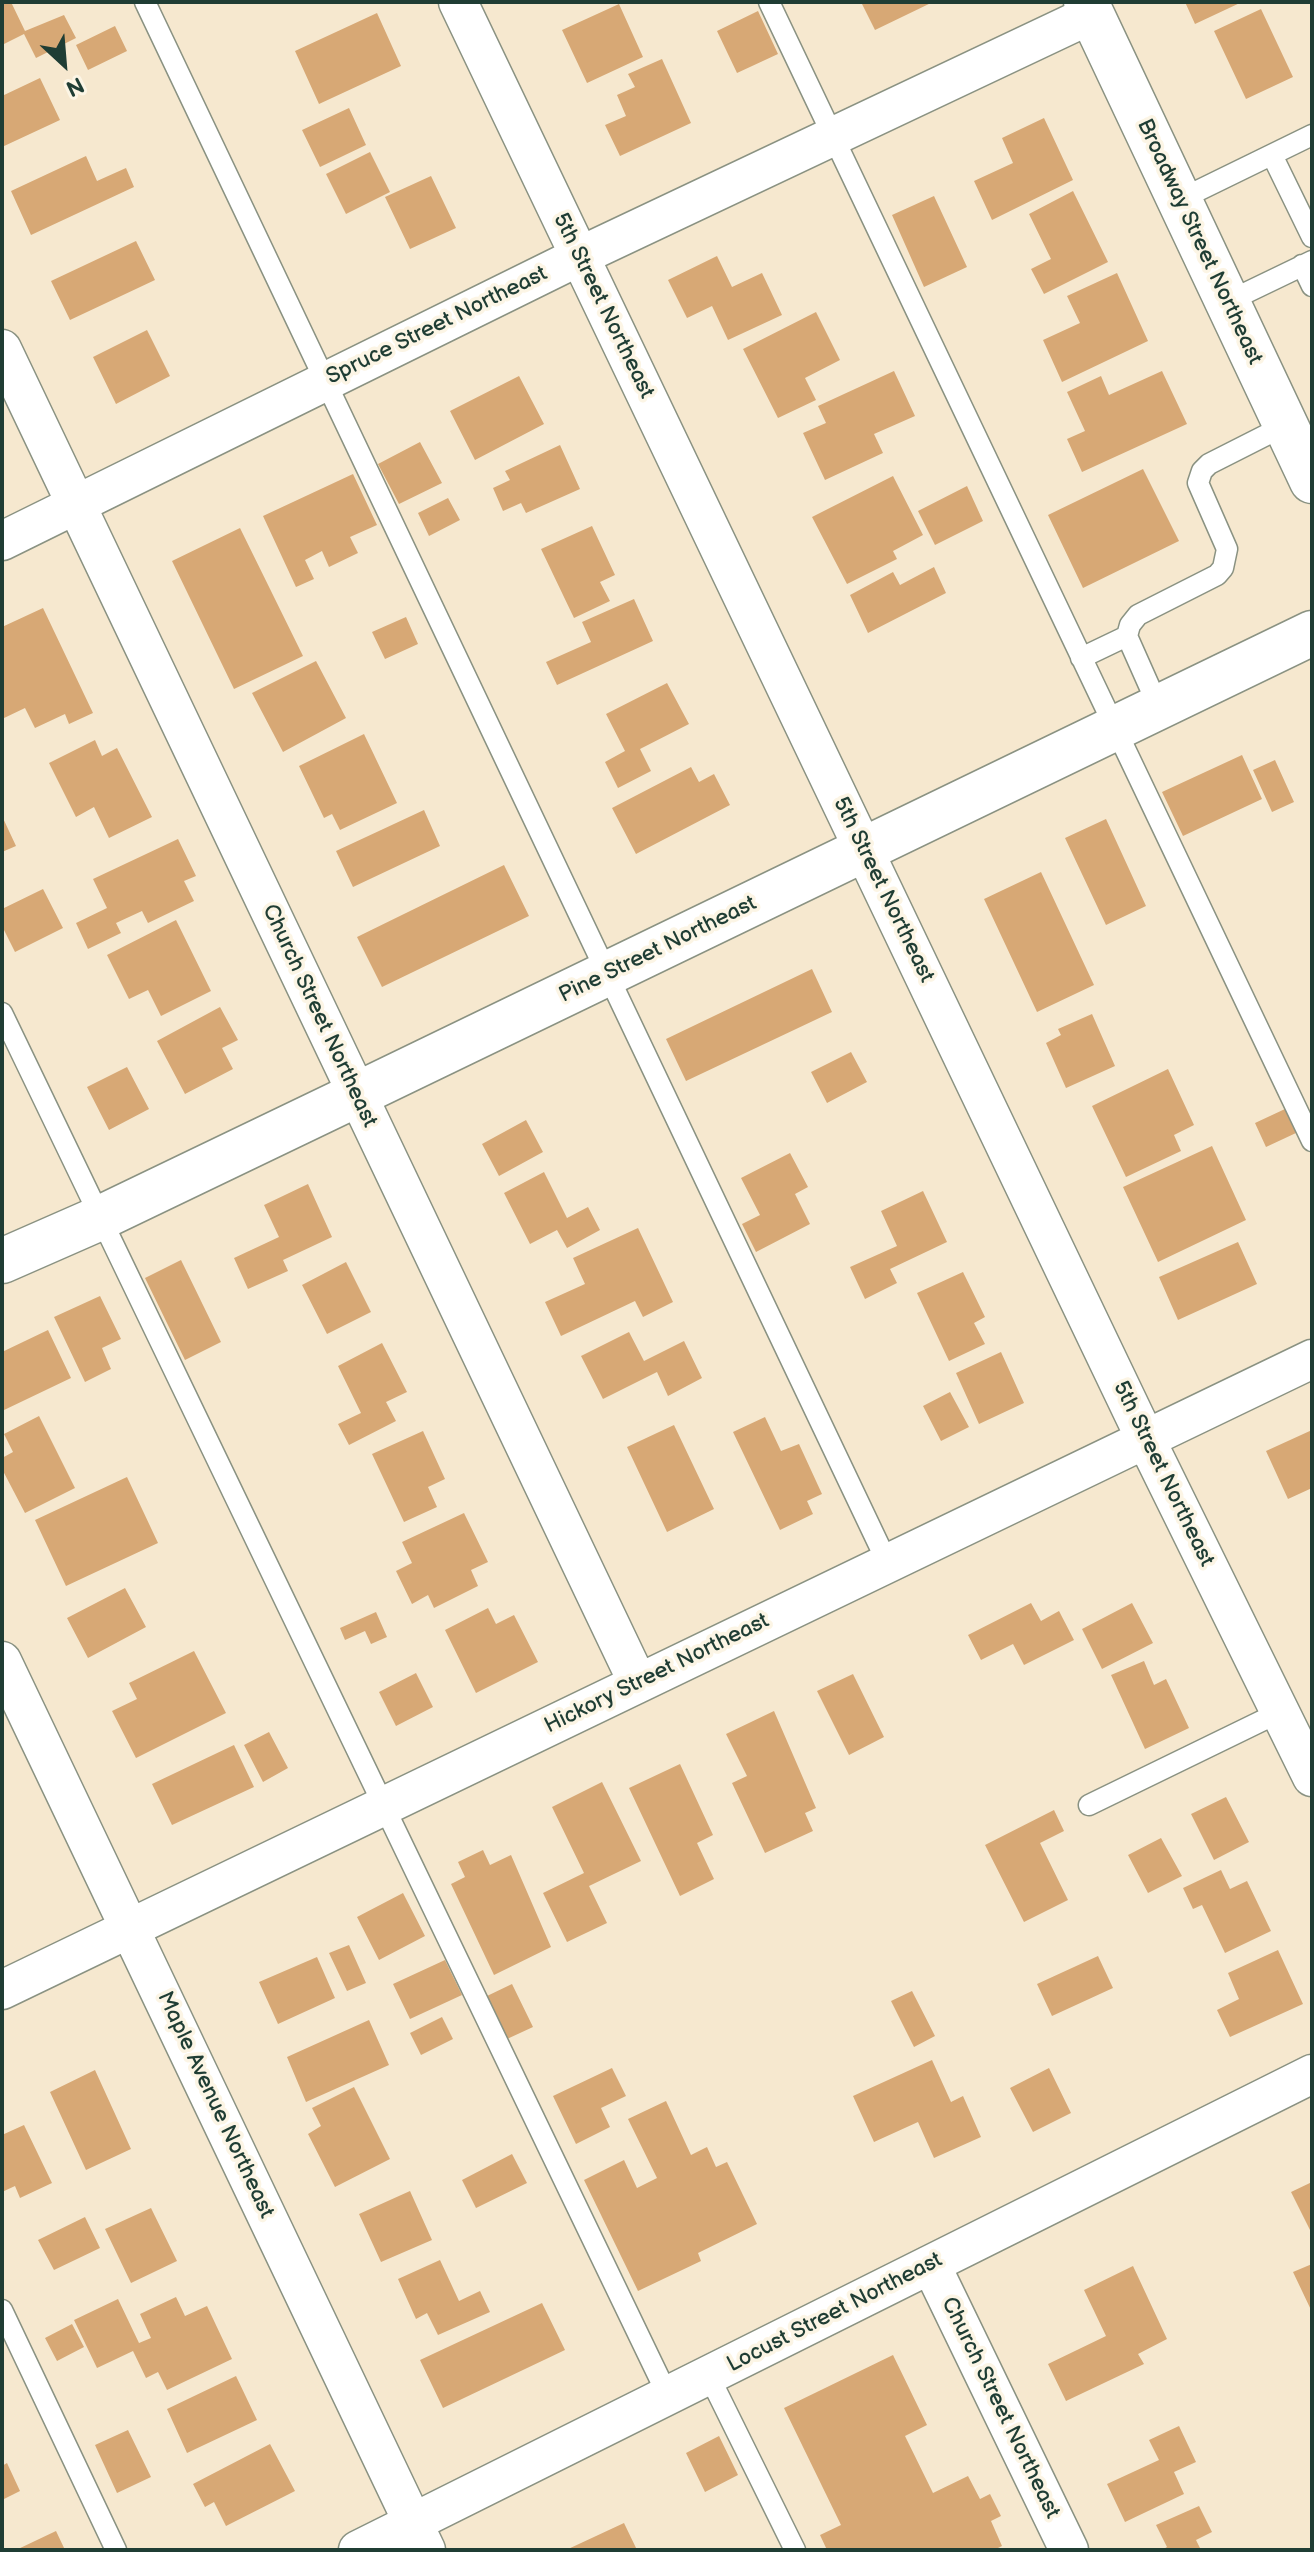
<!DOCTYPE html>
<style>
body{margin:0}
#map{position:relative;width:1314px;height:2552px;overflow:hidden;background:#f6e8cf;font-family:"Balsamiq Sans",sans-serif}
canvas{display:block}
.frame{position:absolute;inset:0;border:4px solid #1f3d34;pointer-events:none}
.north{position:absolute;left:24px;top:24px;width:80px;height:80px;-webkit-text-stroke:6px #fcf5e5;paint-order:stroke;rotate:154deg;font-size:22px;font-weight:700;line-height:32px;text-align:center;color:#1f3d34}
.north::after{content:'';display:block;margin:auto;width:28px;height:36px;background:#1f3d34;clip-path:polygon(50% 0,100% 100%,50% 72%,0 100%)}
</style>
<div id="map">
<canvas width="1314" height="2552"></canvas>
<div class="frame"></div>
<div class="north">N</div>
</div>
<script>
const ctx = document.querySelector('canvas').getContext('2d');
ctx.lineJoin = 'round';
function fillPath(path, color) {
  ctx.fillStyle = color;
  ctx.fill(path, 'evenodd');
}
function toPath(rows) {
  const path = new Path2D();
  for (const r of rows) {
    path.moveTo(r[0], r[1]);
    for (let i = 2; i < r.length; i += 2) path.lineTo(r[i], r[i + 1]);
  }
  return path;
}
function trace(path, color, width, dash) {
  ctx.strokeStyle = color;
  ctx.lineWidth = width;
  ctx.lineCap = dash ? 'butt' : 'round';
  ctx.setLineDash(dash || []);
  ctx.stroke(path);
}
function write(font, color, halo, rows, align = 'center') {
  ctx.font = font + ' "Balsamiq Sans",sans-serif';
  ctx.lineWidth = 7;
  ctx.setLineDash([]);
  ctx.textBaseline = 'middle';
  ctx.strokeStyle = halo;
  ctx.fillStyle = color;
  for (const [text, x, y, turn = 0] of rows) {
    ctx.save();
    ctx.translate(x, y);
    ctx.rotate((+turn || 0) * Math.PI / 180);
    ctx.textAlign = isNaN(turn) ? turn : align;
    if (halo) ctx.strokeText(text, 0, 0);
    ctx.fillText(text, 0, 0);
    ctx.restore();
  }
}
fillPath(toPath([
 [2,2,11,2,25,31,64,15,76,38,36,58,24,34,2,45],
 [861,2,933,2,875,30],
 [1185,2,1242,2,1195,24],
 [619,4,643,57,587,83,562,30],
 [1261,9,1293,77,1246,99,1214,31],
 [758,11,778,54,737,73,717,31],
 [377,13,401,66,319,104,295,51],
 [115,26,127,51,88,70,76,45],
 [662,59,691,123,620,156,605,125,626,116,617,95,635,87,628,74],
 [40,78,60,120,2,147,2,96],
 [349,108,366,145,320,167,302,130],
 [1044,118,1073,180,992,220,974,181,1013,163,1002,138],
 [370,152,390,192,346,214,326,174],
 [86,156,97,181,126,168,134,187,31,235,11,191],
 [431,176,456,228,410,249,385,197],
 [1073,191,1108,262,1044,294,1031,269,1051,259,1029,214],
 [934,196,967,267,924,287,892,215],
 [136,241,155,280,70,320,51,281],
 [717,256,732,287,762,273,782,315,728,340,712,306,687,318,668,280],
 [1117,273,1148,341,1062,382,1043,340,1080,323,1067,296],
 [816,312,840,360,805,378,816,400,778,418,743,349],
 [147,330,170,376,116,404,93,357],
 [894,371,915,416,874,434,883,453,825,480,803,433,826,423,818,406],
 [1162,371,1187,424,1082,472,1067,439,1085,431,1067,392,1101,376,1109,395],
 [519,376,544,424,475,460,450,411],
 [420,442,442,483,399,504,378,464],
 [560,445,580,489,526,513,521,503,503,511,493,488,510,480,505,471],
 [1143,469,1179,541,1083,588,1048,515],
 [353,474,377,525,350,537,358,553,329,567,322,551,305,560,314,579,296,587,263,516],
 [893,476,923,535,893,551,897,559,847,584,812,517],
 [967,486,983,521,935,545,918,511],
 [448,498,460,520,429,536,418,513],
 [592,526,615,575,600,582,610,601,574,618,541,549],
 [240,528,303,656,234,689,172,561],
 [934,567,946,593,868,633,850,595,893,572,900,585],
 [634,599,653,641,557,685,546,662,591,642,582,622],
 [43,608,93,713,69,724,65,714,35,728,25,708,2,719,2,627],
 [406,617,418,644,385,659,372,632],
 [316,661,346,718,283,752,252,693],
 [667,683,689,724,640,749,651,771,618,788,605,762,625,751,606,714],
 [364,734,397,803,340,830,332,814,324,818,299,766],
 [95,740,102,756,117,748,152,817,109,838,94,807,76,817,49,763],
 [1242,755,1262,799,1183,836,1162,792],
 [1275,760,1294,802,1272,812,1253,770],
 [691,767,699,782,714,774,730,805,636,854,612,808],
 [424,810,440,846,353,887,336,851],
 [2,816,16,846,2,852],
 [1106,819,1146,906,1106,925,1065,838],
 [178,839,196,876,184,881,194,901,148,923,142,911,116,923,121,933,88,949,76,923,107,908,93,879],
 [504,865,529,916,382,987,357,937],
 [1041,872,1094,985,1037,1012,984,899],
 [43,889,63,928,15,952,2,926,2,909],
 [176,920,211,991,161,1016,148,990,129,999,107,955],
 [812,969,832,1012,686,1081,666,1039],
 [220,1007,238,1040,222,1048,233,1069,185,1094,157,1041],
 [1092,1014,1115,1066,1066,1088,1046,1043,1061,1035,1058,1029],
 [851,1052,867,1082,827,1103,811,1072],
 [127,1067,149,1109,109,1130,87,1087],
 [1168,1069,1194,1125,1174,1135,1181,1151,1126,1177,1092,1106],
 [1285,1109,1296,1133,1266,1147,1255,1123],
 [526,1120,543,1152,499,1176,482,1144],
 [1212,1146,1246,1220,1158,1262,1123,1187],
 [790,1153,808,1187,795,1194,810,1224,756,1252,742,1224,760,1215,741,1178],
 [544,1172,567,1218,588,1207,600,1230,567,1248,557,1230,530,1244,504,1193],
 [308,1184,332,1237,283,1260,288,1271,248,1289,234,1258,279,1237,264,1205],
 [923,1191,947,1242,890,1269,897,1283,865,1299,850,1267,897,1246,881,1211],
 [638,1228,673,1302,643,1317,635,1301,561,1336,545,1302,585,1284,573,1258],
 [1238,1242,1257,1284,1178,1320,1159,1277],
 [181,1260,221,1342,185,1360,145,1278],
 [346,1262,371,1312,327,1334,302,1285],
 [963,1272,985,1317,974,1323,985,1344,949,1361,917,1293],
 [100,1296,121,1339,102,1348,111,1369,85,1382,54,1317],
 [48,1330,71,1378,2,1411,2,1352],
 [629,1332,644,1361,684,1341,702,1378,668,1396,657,1372,603,1399,581,1356],
 [382,1343,407,1392,386,1402,396,1421,349,1445,338,1424,361,1413,338,1366],
 [1001,1352,1024,1403,979,1424,956,1373],
 [950,1392,969,1427,941,1441,923,1406],
 [39,1416,75,1488,25,1513,2,1469,2,1458,13,1452,4,1434],
 [765,1417,781,1451,799,1444,822,1494,807,1501,813,1514,780,1530,733,1432],
 [674,1425,714,1509,667,1532,627,1447],
 [1312,1430,1312,1488,1288,1499,1266,1451],
 [423,1431,445,1479,428,1487,437,1507,404,1522,372,1454],
 [127,1477,158,1543,66,1586,35,1520],
 [464,1513,488,1562,471,1570,478,1586,434,1608,428,1595,412,1604,396,1571,412,1563,402,1542],
 [125,1588,146,1627,88,1658,67,1618],
 [1031,1603,1041,1621,1059,1611,1074,1640,1024,1665,1013,1644,981,1660,968,1635],
 [1132,1603,1153,1643,1102,1669,1082,1629],
 [488,1608,496,1624,514,1615,538,1662,476,1693,445,1630],
 [376,1612,387,1637,371,1644,365,1631,345,1640,340,1628],
 [194,1651,226,1713,136,1758,112,1711,137,1699,129,1683],
 [1144,1661,1154,1685,1166,1679,1189,1728,1145,1749,1111,1675],
 [416,1673,433,1707,396,1726,379,1692],
 [853,1674,884,1737,849,1755,817,1691],
 [774,1711,816,1808,805,1813,813,1831,765,1853,732,1783,747,1776,726,1734],
 [269,1732,288,1768,263,1782,244,1745],
 [234,1745,254,1787,172,1825,152,1784],
 [680,1764,713,1835,697,1843,714,1879,680,1896,629,1788],
 [602,1782,641,1861,589,1886,607,1923,567,1942,543,1893,584,1873,552,1807],
 [1226,1797,1249,1842,1214,1860,1191,1814],
 [1054,1810,1064,1831,1040,1843,1068,1900,1024,1922,985,1845],
 [1161,1838,1182,1876,1148,1893,1128,1855],
 [483,1850,490,1865,511,1855,551,1947,494,1975,451,1884,465,1877,458,1862],
 [1221,1870,1230,1889,1247,1881,1271,1931,1225,1953,1202,1905,1193,1909,1183,1888],
 [403,1893,425,1936,379,1960,357,1917],
 [349,1945,366,1983,347,1991,329,1953],
 [1278,1950,1303,2004,1230,2037,1217,2010,1239,1999,1228,1973],
 [1098,1956,1113,1988,1052,2016,1037,1984],
 [317,1957,335,1998,278,2024,259,1982],
 [445,1960,462,1995,410,2019,393,1984],
 [512,1984,533,2027,507,2039,487,1996],
 [912,1991,935,2036,914,2047,891,2001],
 [442,2017,453,2039,421,2055,410,2033],
 [369,2020,389,2065,306,2102,287,2057],
 [932,2060,951,2102,963,2096,981,2137,934,2158,918,2122,874,2142,853,2096],
 [612,2068,626,2096,601,2108,610,2127,576,2144,553,2096],
 [1049,2068,1071,2113,1033,2132,1010,2088],
 [95,2070,131,2149,86,2170,50,2092],
 [354,2087,390,2159,335,2187,308,2134,321,2126,312,2108],
 [666,2101,691,2155,707,2147,716,2167,727,2162,757,2224,698,2253,701,2261,638,2291,584,2180,624,2160,637,2188,657,2178,628,2119],
 [24,2125,52,2183,20,2198,15,2186,2,2192,2,2135],
 [512,2154,527,2183,476,2208,462,2180],
 [1312,2182,1312,2234,1291,2192],
 [410,2191,432,2240,381,2262,359,2214],
 [151,2208,177,2261,131,2283,105,2229],
 [85,2217,100,2248,54,2270,38,2240],
 [440,2260,459,2301,480,2291,490,2312,438,2335,427,2313,416,2319,398,2279],
 [1312,2264,1312,2312,1293,2272],
 [1133,2266,1167,2339,1138,2354,1144,2364,1066,2401,1048,2364,1106,2336,1084,2290],
 [176,2297,185,2316,207,2306,232,2359,167,2390,158,2372,146,2378,133,2351,97,2368,74,2320,118,2299,139,2343,151,2338,140,2314],
 [542,2303,565,2350,443,2408,420,2360],
 [72,2324,84,2347,57,2361,45,2338],
 [893,2355,927,2425,905,2436,933,2493,968,2476,980,2499,990,2494,1001,2516,991,2521,1002,2546,994,2550,827,2550,820,2535,841,2525,784,2408],
 [236,2376,257,2420,187,2453,167,2409],
 [1179,2426,1196,2462,1174,2472,1184,2494,1125,2522,1107,2484,1159,2460,1149,2440],
 [128,2430,151,2477,117,2493,95,2445],
 [719,2436,738,2475,705,2492,686,2453],
 [270,2444,295,2491,226,2526,214,2502,205,2507,193,2484],
 [7,2463,20,2491,2,2500,2,2466],
 [1199,2506,1212,2532,1196,2540,1201,2550,1162,2550,1167,2547,1156,2525],
 [624,2523,637,2550,566,2550],
 [56,2531,65,2550,16,2550]
]), '#d7a875');
const service = toPath([
 [145,2,888,1564],
 [769,2,1312,1141],
 [1272,155,1312,237],
 [1179,200,1312,135],
 [1302,265,1312,286],
 [1227,302,1312,261],
 [1081,658,1127,636],
 [1159,708,1127,636,1130,625,1138,615,1217,575,1223,568,1227,549,1198,483,1202,471,1209,464,1286,425],
 [2,1013,668,2396],
 [1089,1805,1280,1712],
 [2,2310,116,2550],
 [709,2376,795,2550]
]);
const minor = toPath([
 [458,2,1146,1440,1312,1777],
 [2,349,638,1683],
 [2,541,580,256,1092,14],
 [2,1661,426,2550],
 [2,1990,1312,1359],
 [931,2265,1069,2550],
 [358,2550,1312,2074]
]);
const secondary = toPath([
 [1086,2,1312,481],
 [2,1261,100,1218,356,1095,1312,633]
]);
trace(service, '#8a9282', 23);
trace(minor, '#8a9282', 41);
trace(secondary, '#8a9282', 47);
trace(service, '#fff', 20);
trace(minor, '#fff', 38);
trace(secondary, '#fff', 44);
write('22px', '#1f3d34', '#fcf5e5', [
 ["Broadway Street Northeast",1199,242,65],
 ["5th Street Northeast",603,306,64],
 ["Spruce Street Northeast",437,326,-26],
 ["5th Street Northeast",883,890,64],
 ["Pine Street Northeast",658,950,-26],
 ["Church Street Northeast",319,1016,65],
 ["5th Street Northeast",1163,1474,64],
 ["Hickory Street Northeast",657,1674,-26],
 ["Maple Avenue Northeast",215,2105,65],
 ["Locust Street Northeast",835,2313,-27],
 ["Church Street Northeast",1000,2408,64]
]);
</script>
